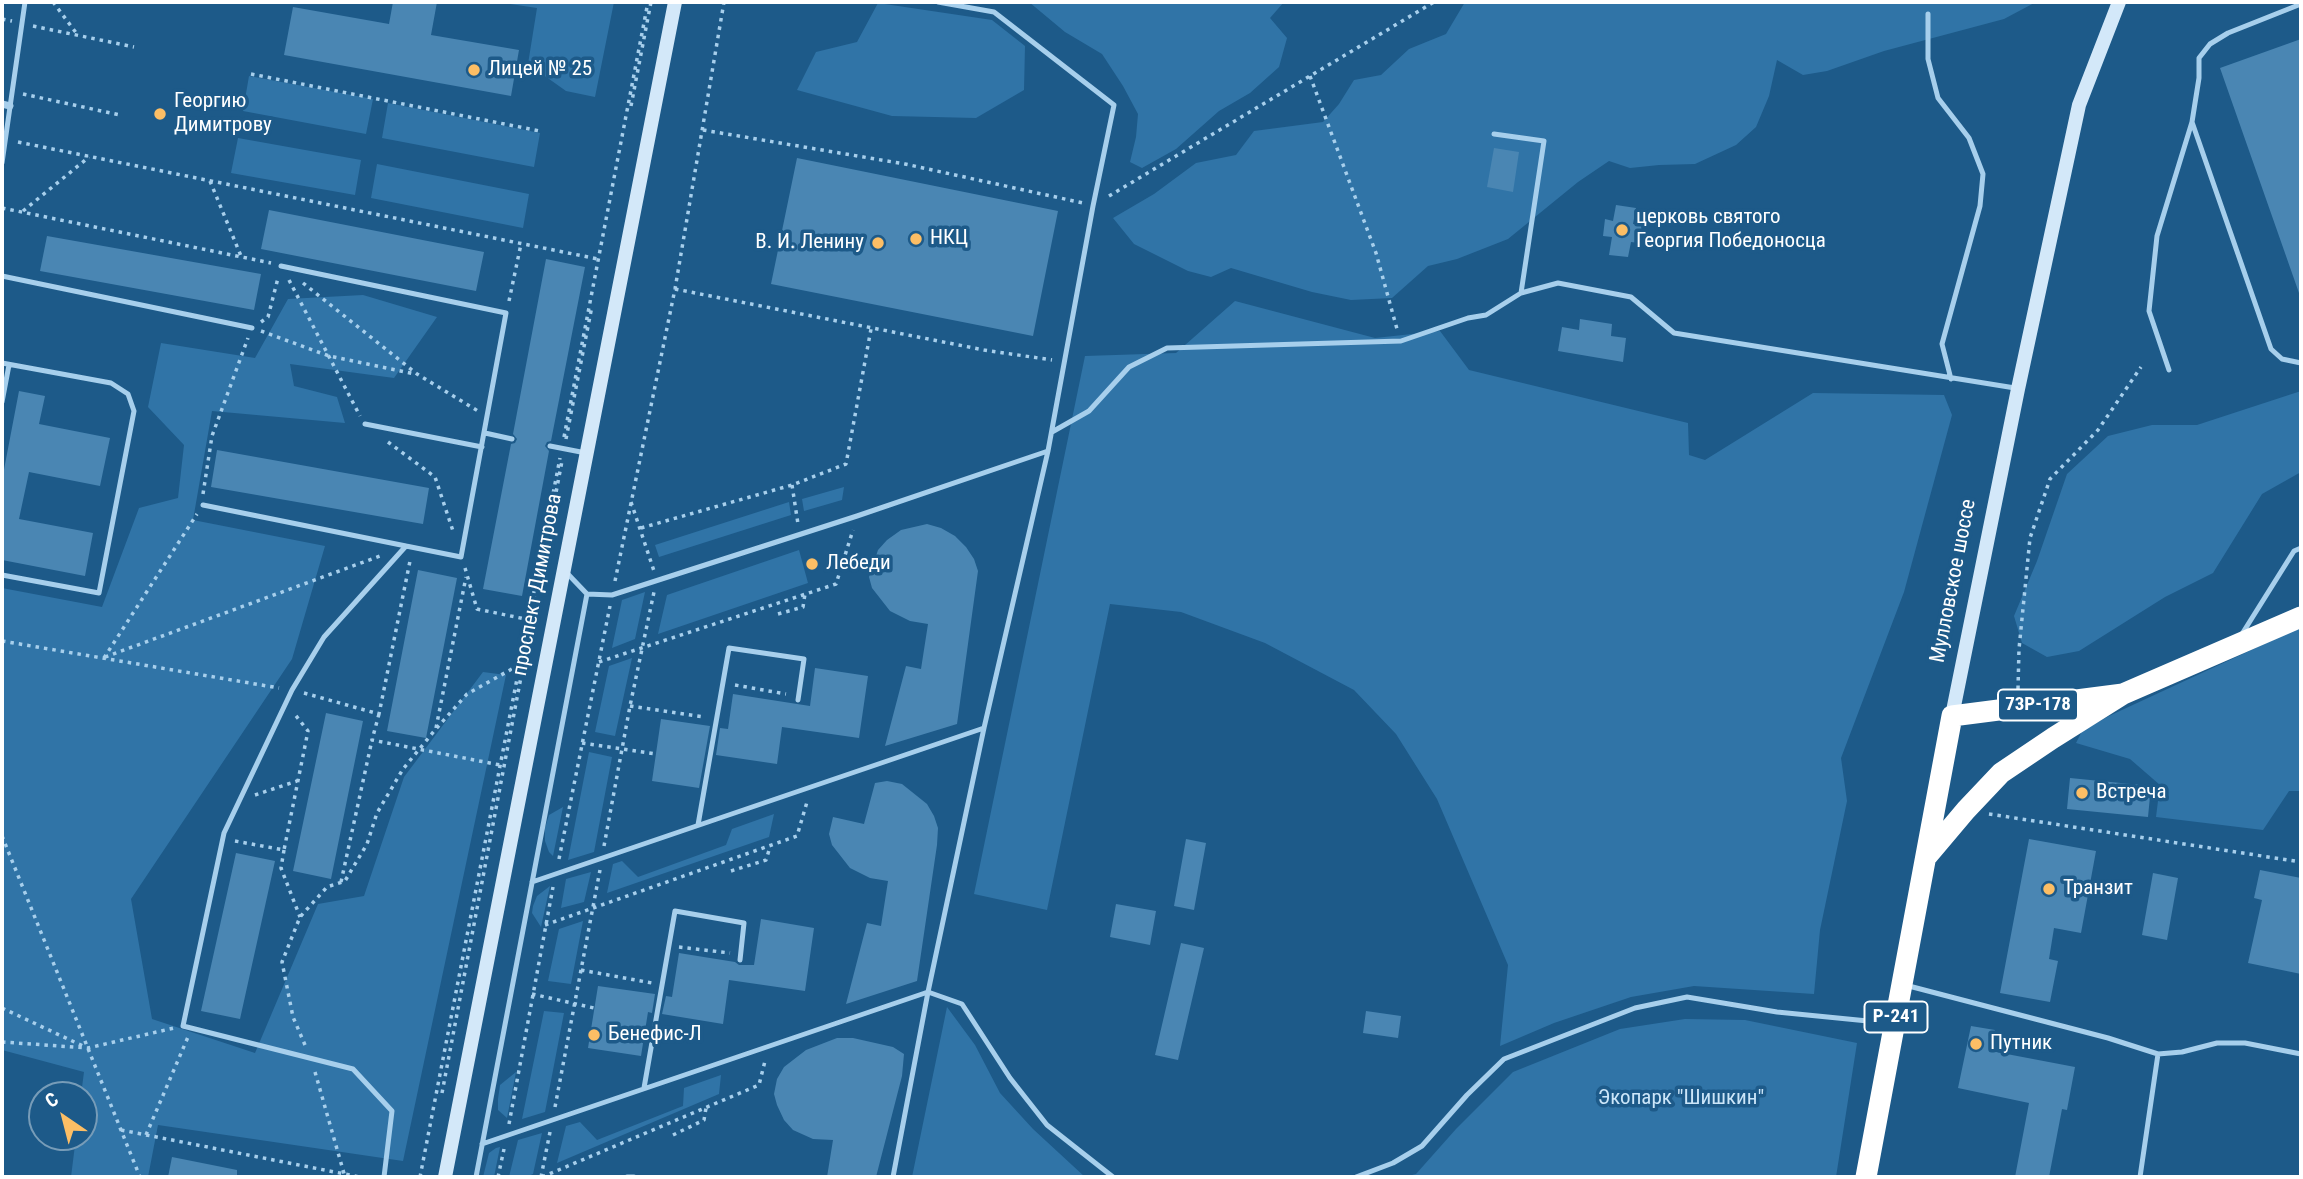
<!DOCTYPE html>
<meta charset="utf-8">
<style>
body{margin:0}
#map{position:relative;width:2303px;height:1179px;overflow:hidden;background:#1d5a89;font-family:"Roboto Condensed",sans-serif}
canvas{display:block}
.frame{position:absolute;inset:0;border:4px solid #fff;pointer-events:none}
.north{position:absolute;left:28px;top:1081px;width:70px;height:70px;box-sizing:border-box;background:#1d5a89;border:2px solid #779cb8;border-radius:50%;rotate:325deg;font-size:19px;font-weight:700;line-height:28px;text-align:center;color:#fff}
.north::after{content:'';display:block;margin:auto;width:24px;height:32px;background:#fcbe65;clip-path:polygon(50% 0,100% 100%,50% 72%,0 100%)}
</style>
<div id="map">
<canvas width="2303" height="1179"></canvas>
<div class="frame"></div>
<div class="north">С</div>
</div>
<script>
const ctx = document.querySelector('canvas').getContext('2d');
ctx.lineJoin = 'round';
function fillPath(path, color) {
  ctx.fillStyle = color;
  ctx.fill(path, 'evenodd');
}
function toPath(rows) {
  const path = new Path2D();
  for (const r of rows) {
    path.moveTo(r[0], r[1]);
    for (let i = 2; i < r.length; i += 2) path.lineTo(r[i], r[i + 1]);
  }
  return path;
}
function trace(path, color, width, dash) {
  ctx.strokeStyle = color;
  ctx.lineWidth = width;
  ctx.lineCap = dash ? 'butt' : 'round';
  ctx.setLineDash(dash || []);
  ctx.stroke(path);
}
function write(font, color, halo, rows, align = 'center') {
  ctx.font = font + ' "Roboto Condensed",sans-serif';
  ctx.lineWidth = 7;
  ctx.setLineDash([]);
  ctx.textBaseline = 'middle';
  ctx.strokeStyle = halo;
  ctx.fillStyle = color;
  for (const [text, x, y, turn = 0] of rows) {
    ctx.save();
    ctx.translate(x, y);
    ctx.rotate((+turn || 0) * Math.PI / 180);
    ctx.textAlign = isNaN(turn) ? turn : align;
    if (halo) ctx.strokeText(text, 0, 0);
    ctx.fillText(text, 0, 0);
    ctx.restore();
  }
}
fillPath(toPath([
 [497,2,614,2,595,97,566,91,528,64,537,8],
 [1029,2,1284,2,1270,18,1287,38,1279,67,1250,93,1219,111,1176,149,1142,168,1130,162,1136,137,1138,114,1123,86,1102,54,1065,32],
 [1465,2,2036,2,2004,19,1884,51,1827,71,1803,75,1777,60,1769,96,1756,127,1736,145,1695,164,1659,165,1630,168,1609,161,1578,182,1508,239,1457,259,1428,266,1392,298,1351,300,1312,292,1231,268,1211,277,1188,271,1134,244,1113,218,1154,194,1196,163,1236,155,1254,131,1323,122,1339,104,1354,80,1381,75,1409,49,1446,34],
 [878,3,992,20,1025,46,1024,90,976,118,892,116,797,90,816,52,857,42],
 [249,76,373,99,366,134,243,111],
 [388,103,540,133,534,167,382,138],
 [238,138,361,160,355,195,231,173],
 [377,164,529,194,523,228,371,198],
 [363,295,437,317,394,378,290,364,294,386,337,397,345,423,212,411,193,520,325,546,292,659,131,899,152,1019,255,1053,318,904,364,896,404,777,483,672,506,675,403,1161,158,1125,148,1177,71,1177,76,1137,84,1137,84,1095,81,1095,84,1072,2,1050,2,588,102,607,139,508,178,498,184,445,148,407,161,343,255,358,288,299],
 [1235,301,1375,338,1440,331,1469,370,1688,423,1689,455,1705,460,1813,393,1944,395,1952,415,1904,592,1841,758,1847,801,1820,930,1814,994,1694,986,1631,997,1554,1023,1500,1046,1508,965,1437,799,1396,734,1354,690,1265,643,1181,612,1110,604,1047,910,974,894,1085,356,1176,353],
 [2301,391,2301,472,2262,494,2213,573,2165,597,2079,651,2047,657,2022,643,2014,616,2037,561,2067,474,2108,436,2152,425,2197,425],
 [844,487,842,500,804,511,802,499],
 [789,502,791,515,659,557,655,545],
 [799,550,808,583,658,634,667,595],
 [645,592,635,639,612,648,622,600],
 [2301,627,2301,791,2289,791,2263,830,2156,817,2160,785,2130,759,2076,743,2082,731,2109,716],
 [632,658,615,736,595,732,609,666],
 [589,752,612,757,594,852,568,860],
 [563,807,553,856,549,852,545,841,545,828,549,815],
 [774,814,769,837,607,893,613,864,622,861,638,877,726,845,732,829],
 [591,872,584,902,561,908,566,879],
 [550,886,541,927,532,913,533,906,537,896],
 [583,921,571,984,548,981,559,929],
 [947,1007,975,1045,1000,1093,1033,1129,1085,1177,912,1177],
 [544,1011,564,1013,545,1112,522,1119],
 [1685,1019,1745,1020,1857,1043,1836,1177,1404,1177,1416,1174,1456,1129,1513,1072,1620,1029],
 [516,1072,507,1118,498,1110,498,1099,500,1085],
 [721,1075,719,1094,557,1163,566,1126,580,1122,597,1140,683,1106,684,1088],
 [542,1133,533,1174,526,1177,509,1177,518,1140],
 [500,1147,494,1177,483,1177,489,1153,496,1148]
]), '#3074a7');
fillPath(toPath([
 [393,2,437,2,431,35,519,50,511,96,284,55,293,7,389,24],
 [2301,39,2301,293,2299,293,2220,68],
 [1494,148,1519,152,1513,192,1487,187],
 [797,158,1058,211,1033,336,771,284],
 [1616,205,1636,208,1633,224,1642,225,1639,243,1631,242,1628,257,1609,255,1612,237,1603,236,1605,219,1613,221],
 [269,210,484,252,476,291,261,249],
 [47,236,261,274,254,310,40,271],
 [546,259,585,267,551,441,547,442,545,446,549,451,522,596,483,589,511,444,515,443,517,439,513,434],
 [1580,319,1612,324,1611,336,1626,338,1623,362,1558,351,1562,327,1579,330],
 [19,391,45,396,39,424,110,438,100,486,29,472,19,519,93,533,85,576,2,560,2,480],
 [217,450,429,488,423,524,211,487],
 [927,524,941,528,955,536,966,547,974,559,978,571,957,724,885,746,906,666,921,669,928,624,910,621,890,611,872,588,869,577,878,550,887,540,901,530],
 [418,570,457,578,426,738,387,731],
 [815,668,868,676,859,738,782,727,777,764,716,755,720,728,728,729,733,694,810,706],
 [326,713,363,721,331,879,293,871],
 [661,719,710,726,699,788,652,781],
 [2070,778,2151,786,2148,817,2067,809],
 [887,781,902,784,927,804,934,816,938,828,937,845,917,981,846,1004,867,923,881,926,888,881,870,878,850,868,832,845,829,834,833,817,864,824,875,783],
 [1186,839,1206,843,1194,910,1174,906],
 [2029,839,2096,851,2081,933,2054,928,2049,959,2058,961,2050,1002,2000,993],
 [236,853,275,861,240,1019,201,1011],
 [2260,870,2301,878,2301,974,2248,963,2262,900,2254,898],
 [2153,873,2178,878,2167,940,2142,935],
 [1116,904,1156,911,1150,945,1110,937],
 [761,919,814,928,805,991,729,980,723,1024,662,1014,666,996,672,997,679,953,735,962,739,965,754,965],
 [1181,943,1204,948,1178,1060,1155,1055],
 [598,986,655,994,652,1013,648,1012,641,1056,588,1048],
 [1366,1011,1401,1016,1398,1038,1363,1033],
 [1971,1026,1995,1030,1991,1051,2075,1067,2067,1110,2062,1109,2049,1177,2015,1177,2029,1103,1958,1088],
 [837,1038,853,1038,893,1047,904,1054,902,1076,876,1177,827,1177,833,1140,813,1139,793,1130,784,1120,777,1105,774,1094,777,1079,784,1067,806,1050],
 [172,1157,237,1170,237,1177,168,1177]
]), '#4a86b3');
trace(toPath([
 [53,2,77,34],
 [2,19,12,21],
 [33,26,134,47],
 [251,74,540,131],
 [1310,76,1376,253,1397,329],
 [23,94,120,115],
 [631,106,651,2],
 [703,130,905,164,1083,203],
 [18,142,598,259],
 [210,181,241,256],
 [1109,196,1434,2],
 [2,208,271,263],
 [23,211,89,157],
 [289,280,360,416],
 [303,283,417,374,478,411],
 [675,289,984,350,1052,360],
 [509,301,521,244],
 [261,322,268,317,278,278],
 [261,331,329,356,415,374],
 [564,437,648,2],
 [566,439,592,306],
 [388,442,435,477,453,531],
 [792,485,798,524],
 [203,494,212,436,248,338],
 [631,502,654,571],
 [641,528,792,485,846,464,871,329],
 [465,568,477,609,530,620],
 [615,581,675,289,724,2],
 [778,614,803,607,805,594],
 [2,641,279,688],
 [105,657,380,556],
 [104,658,197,514],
 [599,662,836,584,853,530],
 [735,685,786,694],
 [2018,689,2019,649,2030,538,2050,479,2098,430,2141,367],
 [304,693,379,714,410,561],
 [630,706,704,717],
 [379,714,372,740,500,765],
 [436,728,466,577],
 [582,743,656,754],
 [255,795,297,781],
 [1989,814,2301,862],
 [2,836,140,1177],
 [235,841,284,850,308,731,293,712],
 [604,846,630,706,654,592],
 [284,850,281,868,300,917],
 [559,859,610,606],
 [731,871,766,860,770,847],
 [341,882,372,740],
 [545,925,797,836,807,802],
 [679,947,730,953],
 [581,970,652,983],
 [532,994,594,1008],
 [2,1008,85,1047],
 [2,1042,88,1048,174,1028],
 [305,1045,293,1017,282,962,300,917,327,887,345,881,367,844,377,813,403,769,435,730,467,694,519,665],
 [315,1072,345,1177],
 [442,1093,562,461],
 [555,1107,600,870],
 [509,1124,553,887],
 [121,1130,360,1177],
 [146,1135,188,1037],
 [673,1135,704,1120,706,1108],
 [420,1177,560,458],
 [498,1177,504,1149],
 [541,1177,550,1132],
 [542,1177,759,1085,765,1061]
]), '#a7cfec', 3.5, [3.5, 5]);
trace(toPath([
 [2301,4,2228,33,2210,44,2199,58,2199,78,2192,122,2271,349,2282,359,2301,363],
 [1928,14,1928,59,1938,98,1969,138,1983,174,1980,206,1942,344,1951,379],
 [1494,134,1544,141,1521,293],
 [2,163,25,2],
 [281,266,506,313,461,557,406,546,324,637,292,690,224,833,183,1026,353,1069,392,1111,384,1177],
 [2,276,252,328],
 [2,363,111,383,128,394,134,411,99,593,2,575],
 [2169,370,2149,311,2157,236,2192,122],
 [2,402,9,365],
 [365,424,482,447],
 [1052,432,1089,411,1129,367,1167,348,1401,341,1468,318,1486,315,1521,293,1558,283,1631,297,1674,333,2015,388],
 [485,433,512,439],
 [550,446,586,453],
 [203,505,406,546],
 [587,594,612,595,857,516,1048,451],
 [2242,634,2294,551,2301,548],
 [698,825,729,648,804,659,798,700],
 [532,882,984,728],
 [1905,985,2108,1038,2158,1054,2182,1052,2217,1043,2245,1043,2301,1054],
 [644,1088,675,911,744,923,740,960],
 [482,1144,928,992,962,1004,1010,1078,1047,1125,1113,1177],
 [476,1177,587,594,565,571],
 [627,1177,634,1177],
 [893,1177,928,992,984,728,1048,451,1093,206,1114,105,994,12,938,2],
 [1356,1177,1393,1163,1422,1146,1467,1095,1504,1059,1635,1008,1687,997,1777,1012,1888,1023],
 [2140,1177,2158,1054]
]), '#a7cfec', 5);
trace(toPath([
 [2,104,10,106]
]), '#a7cfec', 7);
trace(toPath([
 [1952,716,2018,389,2079,105,2119,2],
 [445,1177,675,2]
]), '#d3e8f9', 14);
trace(toPath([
 [1928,855,1966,810,2001,773,2053,738,2123,694,2301,617],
 [1866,1177,1952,716,2123,694]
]), '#fff', 21);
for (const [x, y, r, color] of [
 [474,70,7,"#fcbe65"],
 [160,114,7,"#fcbe65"],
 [1622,230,7,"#fcbe65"],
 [916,239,7,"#fcbe65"],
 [878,243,7,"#fcbe65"],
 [812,564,7,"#fcbe65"],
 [2082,793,7,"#fcbe65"],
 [2049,889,7,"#fcbe65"],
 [594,1035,7,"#fcbe65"],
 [1976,1044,7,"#fcbe65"]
]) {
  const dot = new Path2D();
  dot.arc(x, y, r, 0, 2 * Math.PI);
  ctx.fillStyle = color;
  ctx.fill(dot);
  trace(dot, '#1d5a89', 2.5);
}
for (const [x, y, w] of [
 [2038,705,80],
 [1896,1017,63]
]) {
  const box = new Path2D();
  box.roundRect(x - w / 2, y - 15.5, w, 31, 5);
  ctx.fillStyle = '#1d5a89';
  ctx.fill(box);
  trace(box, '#fff', 2);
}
write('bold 19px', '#fff', null, [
 ["73Р-178",2038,705],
 ["Р-241",1896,1017]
]);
write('21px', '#fff', '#1d5a89', [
 ["Лицей № 25",488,70],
 ["Георгию",174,102],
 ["Димитрову",174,126],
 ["церковь святого",1636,218],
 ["Георгия Победоносца",1636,242],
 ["НКЦ",930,239],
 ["В. И. Ленину",864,243,"right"],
 ["Лебеди",826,564],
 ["Встреча",2096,793],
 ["Транзит",2063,889],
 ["Бенефис-Л",608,1035],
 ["Путник",1990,1044]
], 'left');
write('21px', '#fff', '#1d5a89', [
 ["Мулловское шоссе",1954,581,-79],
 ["проспект Димитрова",538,585,-79]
]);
write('21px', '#cce6f9', '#1d5a89', [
 ["Экопарк \"Шишкин\"",1681,1099]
]);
</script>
